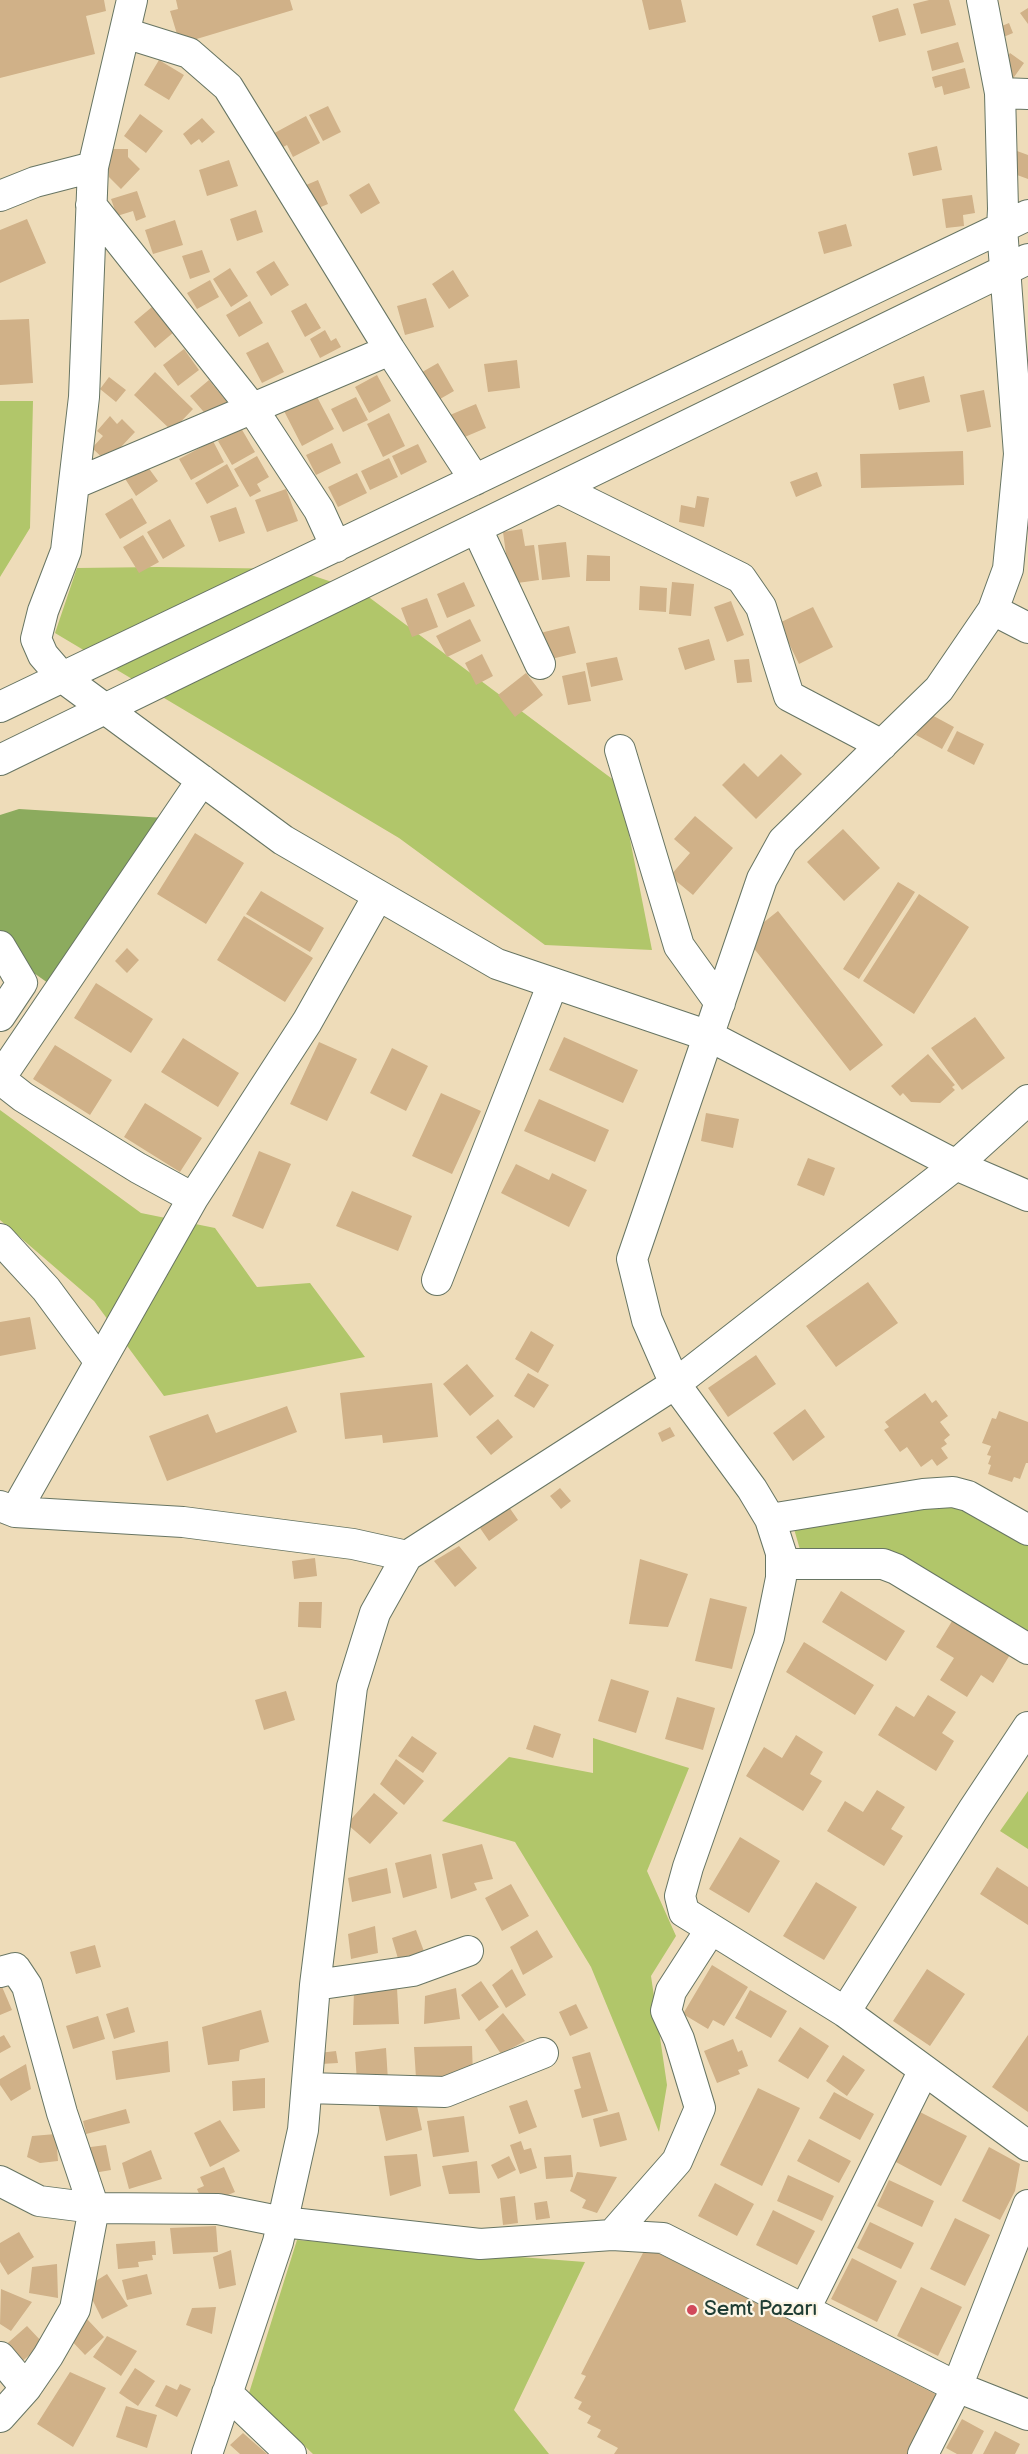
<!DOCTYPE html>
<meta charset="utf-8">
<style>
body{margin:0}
canvas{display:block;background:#eedcb9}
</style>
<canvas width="1028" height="2454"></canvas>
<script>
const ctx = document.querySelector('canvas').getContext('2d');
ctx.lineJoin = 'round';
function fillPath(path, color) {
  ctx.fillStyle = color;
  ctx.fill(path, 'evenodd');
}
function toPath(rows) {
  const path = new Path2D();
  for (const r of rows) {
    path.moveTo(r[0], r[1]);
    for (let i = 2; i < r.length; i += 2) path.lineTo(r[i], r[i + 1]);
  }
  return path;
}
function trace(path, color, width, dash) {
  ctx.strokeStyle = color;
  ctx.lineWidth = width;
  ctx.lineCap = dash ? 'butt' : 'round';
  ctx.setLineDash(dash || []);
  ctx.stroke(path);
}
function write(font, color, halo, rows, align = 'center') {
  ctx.font = font + ' "Balsamiq Sans",sans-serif';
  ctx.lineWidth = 4.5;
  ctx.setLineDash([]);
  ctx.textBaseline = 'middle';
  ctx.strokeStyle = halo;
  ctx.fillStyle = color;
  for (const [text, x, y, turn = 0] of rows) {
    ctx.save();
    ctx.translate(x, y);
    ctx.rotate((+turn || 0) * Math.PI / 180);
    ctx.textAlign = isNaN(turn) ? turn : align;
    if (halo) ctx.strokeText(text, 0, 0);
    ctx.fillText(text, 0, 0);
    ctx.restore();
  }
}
fillPath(toPath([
 [0,401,33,401,30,528,0,577],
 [158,567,293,569,362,592,619,784,652,950,545,945,399,838,55,633,77,568],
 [0,1110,141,1213,215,1228,257,1287,310,1283,365,1357,164,1396,94,1301,0,1220],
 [912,1503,967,1507,1028,1542,1028,1635,889,1554,801,1553,792,1522],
 [593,1738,689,1768,647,1871,676,1936,651,1976,667,2085,659,2132,591,1967,515,1842,442,1821,509,1757,593,1773],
 [1028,1791,1028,1849,1000,1831],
 [297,2240,585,2262,514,2410,549,2454,313,2454,249,2393]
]), '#b1c66a');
fillPath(toPath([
 [19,809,165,818,55,988,10,956,0,937,0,815]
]), '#8cab5e');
fillPath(toPath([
 [0,0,104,0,106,11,86,16,95,54,0,78],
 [176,0,290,0,293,10,180,44,170,11,178,9],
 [642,0,681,0,686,22,649,30],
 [929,0,949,0,956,25,921,34,913,4],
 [898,8,906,35,879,42,872,16],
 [1028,8,1028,24,1020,13],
 [1009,23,1013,33,994,41,990,31],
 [958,42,964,62,932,71,927,51],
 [1010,53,1024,63,1012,80,998,70],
 [159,60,184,75,169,100,144,85],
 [965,68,970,88,944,95,942,86,935,88,932,77],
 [328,106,341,132,323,141,309,115],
 [140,114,163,131,146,153,124,136],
 [306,116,320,143,293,157,287,145,275,151,267,137],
 [202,118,215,132,202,143,199,139,191,145,183,134],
 [937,146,942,170,913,176,908,153],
 [108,149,128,149,128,157,140,169,121,189,109,177],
 [1017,151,1028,155,1028,179,1009,172],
 [229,160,238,186,207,196,199,170],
 [318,180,328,204,309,212,299,188],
 [369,183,380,203,361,214,349,195],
 [137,191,146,217,136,221,133,211,117,216,111,199],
 [972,195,975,213,963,215,964,226,946,228,942,199],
 [256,210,263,232,237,241,230,219],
 [27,219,46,263,0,283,0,230],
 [175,220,183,245,153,254,145,230],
 [846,224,852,246,824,254,818,232],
 [202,250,210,272,190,279,182,256],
 [274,261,289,285,271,296,256,272],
 [230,268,248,296,231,307,213,279],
 [453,270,469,296,449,309,432,284],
 [210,280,219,297,197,309,187,293],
 [426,298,434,327,405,335,397,306],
 [250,301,263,323,239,337,226,315],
 [306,303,321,328,305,337,291,311],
 [152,307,174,332,155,348,134,322],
 [29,319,33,383,0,385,0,320],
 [325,330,331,341,336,338,341,347,320,358,310,339],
 [268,342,284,372,262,383,246,353],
 [184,349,199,370,178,386,163,365],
 [517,360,520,388,488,392,484,364],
 [438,363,454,391,433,403,417,375],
 [155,372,193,409,172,431,134,395],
 [377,375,391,401,369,413,355,387],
 [924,376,930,402,899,410,893,384],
 [109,377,126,390,116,402,100,389],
 [209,380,227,402,209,418,190,396],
 [984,390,991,427,967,432,960,395],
 [316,395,334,429,302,446,284,411],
 [356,397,368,420,343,432,331,409],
 [476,404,486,428,460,439,450,415],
 [389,413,405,446,383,457,367,424],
 [110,416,117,424,122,419,135,432,107,462,92,448,103,436,97,431],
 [241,428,255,452,232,465,218,441],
 [213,441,224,462,191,480,179,459],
 [332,443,341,463,316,475,306,455],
 [418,444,427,462,401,475,392,456],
 [963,451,964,485,861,488,860,454],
 [257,456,269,477,257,484,261,491,250,497,234,469],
 [389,458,398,477,370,490,361,471],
 [145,463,158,481,136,496,124,477],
 [227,464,239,486,207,504,195,483],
 [817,472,822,486,796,497,790,482],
 [357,473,367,493,338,507,328,487],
 [286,489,298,521,267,532,255,500],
 [697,496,709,498,704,527,679,522,681,505,695,508],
 [132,498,147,523,120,539,105,514],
 [236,507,245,533,219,542,210,516],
 [170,519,185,546,163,559,147,532],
 [522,529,525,546,534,545,539,580,510,584,503,532],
 [143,535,159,562,139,573,123,547],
 [566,542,570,577,542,580,538,545],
 [587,555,610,556,610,581,586,581],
 [464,582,475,606,447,618,437,594],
 [672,582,694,584,691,616,669,614],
 [640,586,667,588,666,612,639,610],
 [427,598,438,627,412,637,401,608],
 [731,601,744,635,727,642,714,607],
 [813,607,833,647,799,664,779,623],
 [470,619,481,641,447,657,436,636],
 [569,626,576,653,547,660,540,633],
 [709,639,715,660,685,670,678,648],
 [482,654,493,676,476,685,465,663],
 [617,657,623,680,591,687,586,663],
 [749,659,752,682,737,683,734,660],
 [585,671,591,701,568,705,562,676],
 [526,673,543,695,515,717,498,695],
 [928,713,954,727,942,749,916,735],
 [957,731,984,744,974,765,947,751],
 [781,754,802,774,756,819,722,785,744,763,758,777],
 [695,816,733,848,693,895,670,876,690,853,674,839],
 [843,829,880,868,844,901,807,862],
 [195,833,244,863,206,924,157,894],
 [898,882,915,892,859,979,843,969],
 [261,891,324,928,310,952,246,914],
 [919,894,969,927,914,1014,863,981],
 [778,911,883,1045,850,1071,745,937],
 [244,916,313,958,285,1002,217,960],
 [127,948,139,960,127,973,115,961],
 [96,983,153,1019,131,1053,74,1018],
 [975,1017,1005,1058,962,1090,931,1048],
 [564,1037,638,1070,623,1103,549,1070],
 [183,1038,239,1073,218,1107,161,1072],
 [319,1042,357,1059,327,1121,290,1104],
 [55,1045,112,1080,90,1115,33,1079],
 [392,1048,428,1066,406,1111,370,1093],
 [928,1054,955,1085,952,1087,955,1090,940,1103,911,1102,903,1093,900,1096,891,1086],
 [441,1093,481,1111,452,1174,412,1156],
 [539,1099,609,1130,595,1162,524,1131],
 [145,1103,202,1138,180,1172,124,1137],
 [706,1113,739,1119,733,1148,701,1141],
 [259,1151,291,1164,263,1229,232,1216],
 [808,1158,835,1168,824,1196,797,1185],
 [516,1164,549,1180,552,1173,587,1190,569,1227,501,1193],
 [352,1191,412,1216,398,1251,336,1226],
 [868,1282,898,1323,836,1367,806,1326],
 [30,1317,36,1349,0,1356,0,1322],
 [531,1331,554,1345,538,1373,515,1359],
 [756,1355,776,1384,728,1417,708,1388],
 [467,1364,494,1396,470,1416,443,1384],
 [528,1373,549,1385,534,1408,514,1396],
 [432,1383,438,1437,383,1443,382,1435,345,1439,340,1393],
 [925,1393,932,1403,936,1400,948,1416,940,1422,950,1435,944,1440,947,1444,941,1448,948,1458,937,1466,932,1459,921,1467,907,1447,900,1452,884,1430,889,1427,885,1422],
 [287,1406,297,1432,167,1481,149,1436,208,1414,216,1433],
 [805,1409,825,1437,793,1461,773,1433],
 [999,1411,1028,1422,1028,1463,1026,1463,1020,1479,1014,1477,1012,1482,988,1474,991,1465,988,1464,991,1456,987,1455,991,1446,982,1443,992,1418,996,1419],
 [498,1419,513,1437,491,1455,476,1437],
 [670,1427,675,1436,662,1442,658,1433],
 [560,1488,571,1501,561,1509,550,1496],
 [509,1507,518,1520,489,1541,480,1528],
 [459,1546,477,1568,455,1587,434,1561],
 [315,1558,317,1576,294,1579,292,1561],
 [640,1559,688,1574,668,1627,629,1624],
 [841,1591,905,1631,886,1661,822,1622],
 [710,1598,747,1607,732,1669,695,1661],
 [299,1602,322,1602,321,1628,298,1627],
 [954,1618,1011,1653,993,1683,981,1675,967,1697,940,1680,954,1658,936,1647],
 [804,1642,874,1685,855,1715,786,1672],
 [611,1679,649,1691,636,1733,598,1721],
 [286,1691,295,1720,264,1730,255,1700],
 [928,1695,956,1712,942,1733,954,1741,936,1771,878,1735,896,1706,914,1717],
 [677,1697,715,1708,703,1750,665,1739],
 [534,1725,561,1734,553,1758,526,1749],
 [796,1735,823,1752,810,1774,822,1781,803,1811,746,1776,764,1747,782,1758],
 [412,1736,437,1753,423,1773,398,1756],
 [396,1759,424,1781,404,1805,380,1784],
 [877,1790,905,1807,891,1829,903,1836,884,1866,827,1831,845,1801,863,1812],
 [374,1793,398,1813,370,1844,347,1824],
 [740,1837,780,1861,749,1913,709,1889],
 [482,1844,493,1879,474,1883,477,1890,451,1899,442,1854],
 [431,1854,437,1888,403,1898,395,1863],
 [997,1867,1028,1887,1028,1925,980,1894],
 [387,1868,391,1893,352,1902,348,1878],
 [816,1882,857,1907,824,1960,783,1936],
 [511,1884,529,1916,502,1931,485,1898],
 [375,1926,378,1953,351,1959,348,1934],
 [416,1930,425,1954,399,1962,392,1938],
 [537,1930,553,1957,523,1975,510,1947],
 [95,1945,101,1967,76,1974,70,1952],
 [712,1965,748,1987,724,2026,713,2020,708,2029,683,2014],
 [512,1969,526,1995,506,2008,492,1985],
 [927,1969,965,1994,930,2046,893,2021],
 [481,1981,499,2007,479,2021,461,1995],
 [0,1982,12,2010,0,2015],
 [397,1988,399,2024,353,2025,354,1990],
 [456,1988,460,2019,424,2024,425,1996],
 [750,1990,787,2011,771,2038,735,2018],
 [576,2004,588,2028,570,2036,559,2012],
 [128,2007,135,2032,114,2039,106,2014],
 [261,2010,269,2042,240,2050,239,2061,208,2065,202,2027],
 [503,2013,525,2041,501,2054,485,2030],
 [98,2016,105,2039,73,2049,66,2026],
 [800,2027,829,2046,808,2079,778,2061],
 [4,2035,11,2047,0,2053,0,2037],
 [1028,2035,1028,2112,992,2087],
 [733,2039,738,2052,742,2050,748,2066,738,2070,740,2074,717,2083,704,2051],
 [168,2041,170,2072,116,2080,112,2051],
 [472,2046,473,2076,416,2078,414,2047],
 [386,2048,388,2081,357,2082,355,2052],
 [336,2051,338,2063,321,2064,319,2053],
 [590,2052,608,2111,582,2118,574,2090,581,2088,572,2057],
 [843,2055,865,2070,847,2096,826,2081],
 [26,2064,31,2089,11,2101,0,2085,0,2079],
 [265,2078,265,2108,233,2111,232,2081],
 [758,2088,800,2108,762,2186,720,2165],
 [834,2092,874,2114,860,2140,819,2118],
 [415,2096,422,2130,386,2141,378,2103],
 [527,2100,537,2127,519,2134,509,2106],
 [126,2109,130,2123,86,2134,83,2121],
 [619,2112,627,2140,600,2147,593,2119],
 [920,2112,967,2136,941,2186,894,2161],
 [464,2116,469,2152,433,2157,427,2121],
 [220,2120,240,2151,210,2167,194,2133],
 [56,2134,58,2161,40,2163,27,2157,32,2136],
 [809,2139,851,2161,839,2183,797,2161],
 [521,2141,524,2150,531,2148,537,2168,520,2174,510,2145],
 [106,2145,111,2170,88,2174,83,2148],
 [989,2147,1020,2164,1015,2191,1000,2220,962,2201],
 [151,2150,162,2179,129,2189,122,2163],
 [417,2154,421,2186,390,2196,384,2156],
 [571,2155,573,2177,546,2179,544,2157],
 [509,2156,516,2170,498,2179,491,2165],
 [477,2161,480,2193,449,2194,442,2166],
 [224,2167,235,2192,204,2205,197,2189,204,2186,200,2177],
 [577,2172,617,2177,597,2213,582,2208,586,2200,570,2191],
 [788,2175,834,2196,822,2221,777,2201],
 [889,2180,934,2201,922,2227,877,2206],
 [715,2183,754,2204,737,2236,698,2216],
 [515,2196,518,2223,503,2225,500,2198],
 [547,2201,550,2218,536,2220,534,2203],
 [773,2210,815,2231,797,2265,756,2245],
 [955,2218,990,2235,965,2286,930,2269],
 [870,2222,914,2243,901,2269,857,2248],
 [216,2226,218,2252,173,2254,170,2228],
 [19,2232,34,2257,8,2275,0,2262,0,2243],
 [155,2241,156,2255,152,2255,153,2260,138,2262,139,2267,118,2269,116,2244],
 [646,2247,941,2397,912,2454,614,2454,618,2448,597,2437,601,2430,587,2423,591,2416,578,2409,582,2402,574,2398,586,2376,581,2374],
 [231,2250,236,2285,219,2289,213,2257],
 [852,2258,897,2281,877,2322,831,2299],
 [57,2264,58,2298,29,2293,32,2267],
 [107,2274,128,2306,102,2319,86,2287],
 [147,2274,152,2294,127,2300,122,2280],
 [921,2287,962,2307,938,2356,897,2336],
 [1,2289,32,2302,11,2331,0,2324],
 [216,2307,212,2334,186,2325,192,2308],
 [87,2319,104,2337,85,2355,68,2337],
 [27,2326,43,2343,17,2366,1,2349],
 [107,2336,137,2351,121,2376,93,2357],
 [135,2368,155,2381,138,2406,119,2393],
 [70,2372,106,2388,73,2447,37,2424],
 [180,2384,191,2389,177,2417,155,2406,166,2385,177,2390],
 [126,2406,157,2415,147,2448,116,2437],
 [962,2419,984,2431,972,2454,957,2454,946,2448],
 [995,2431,1020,2444,1015,2454,983,2454],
 [243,2433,267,2454,240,2454,230,2445]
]), '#d0b188');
const minor = toPath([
 [132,0,93,167,84,397,66,551,43,611,36,639,43,655,62,677,283,840,497,964,709,1036,956,1165,1028,1196],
 [982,0,1000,93,1003,209,1002,228,1019,454,1008,569,993,610,939,689,783,841,762,879,632,1259,647,1320,675,1384,752,1489,770,1519,781,1553,781,1578,769,1637,688,1867,680,1896,684,1912,845,2012,1028,2146],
 [125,33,189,53,228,87,390,350,475,480],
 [1000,93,1028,94],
 [0,196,35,182,93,167],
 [91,205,252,408,319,510,336,547],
 [74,484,390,350],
 [559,488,741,578,761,607,789,696,882,745],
 [477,529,540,664],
 [993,610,1028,628],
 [0,707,1028,215],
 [620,750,679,946,720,1003],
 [0,760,1028,259],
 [0,946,22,983,0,1016],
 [0,1078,202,780],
 [0,1079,23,1097,138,1168,193,1198,307,1022,378,896],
 [0,1239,46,1289,100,1362],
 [437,1280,553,983],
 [0,1506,15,1512,183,1522,353,1544,407,1556],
 [15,1512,193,1198],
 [770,1519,923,1494,953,1492,968,1496,1028,1530],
 [781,1564,883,1564,896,1569,1028,1649],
 [0,1972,15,1968,27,1986,62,2113,94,2208,75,2309,48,2356,26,2388,0,2417],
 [315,1985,413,1971,468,1951],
 [845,2012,973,1810,1028,1727],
 [307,2088,445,2092,543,2053],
 [0,2181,39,2201,94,2208,218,2209,283,2222,480,2244,612,2235,663,2238,957,2387,1028,2415],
 [612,2235,677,2161,700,2108,679,2039,666,2011,671,1991,711,1929],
 [805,2309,924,2070],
 [0,2357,26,2388],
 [227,2393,291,2454],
 [207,2454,278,2242,303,2130,315,1985,352,1687,375,1613,407,1556,675,1384,956,1165,1028,1100],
 [923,2454,957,2387,1028,2205]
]);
trace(minor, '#677563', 32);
trace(minor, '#fff', 30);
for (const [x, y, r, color] of [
 [692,2310,6,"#d1495b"]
]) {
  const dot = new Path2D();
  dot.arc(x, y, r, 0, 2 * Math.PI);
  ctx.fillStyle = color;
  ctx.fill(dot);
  trace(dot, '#fcf5e5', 2);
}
write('21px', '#1f3d34', '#fcf5e5', [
 ["Semt Pazarı",704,2310]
], 'left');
</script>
